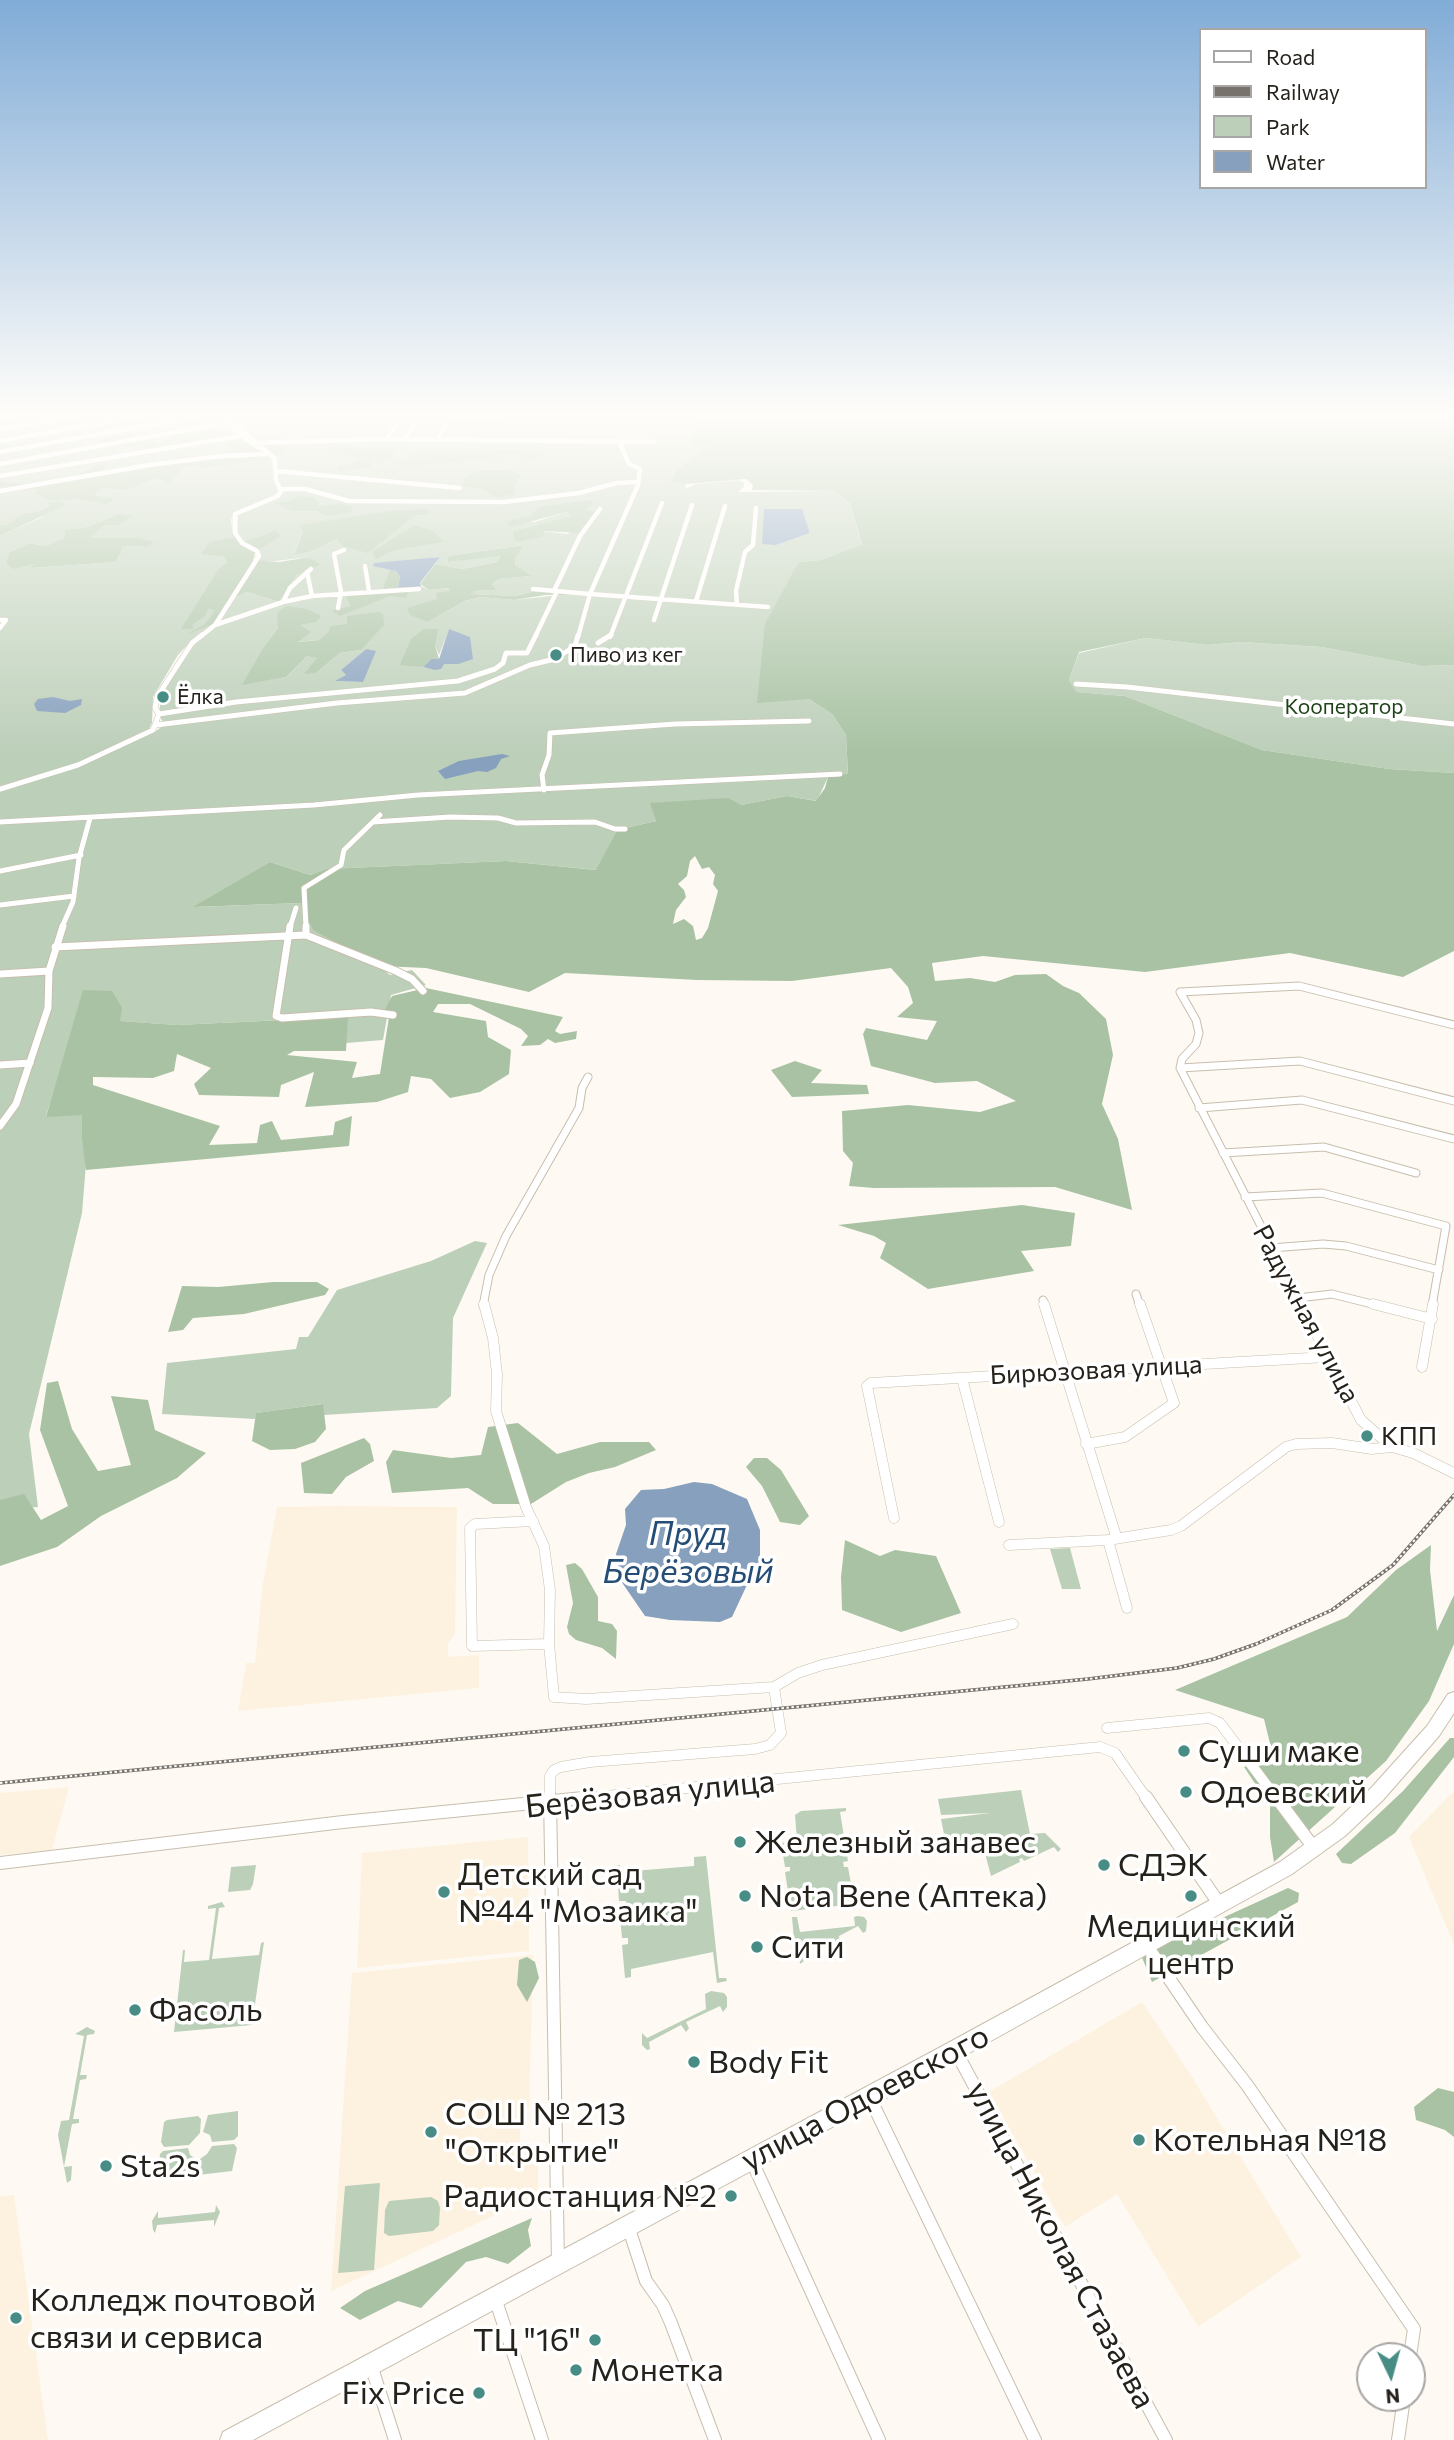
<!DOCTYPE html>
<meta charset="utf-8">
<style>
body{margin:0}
#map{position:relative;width:1454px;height:2440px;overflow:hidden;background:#fefaf3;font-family:Commissioner,sans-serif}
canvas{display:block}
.legend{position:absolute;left:1199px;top:28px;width:228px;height:161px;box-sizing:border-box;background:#fff;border:2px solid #a8a6a4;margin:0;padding:9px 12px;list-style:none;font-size:21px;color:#25211b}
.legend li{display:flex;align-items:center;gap:14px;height:35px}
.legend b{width:35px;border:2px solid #a8a6a4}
.north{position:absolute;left:1356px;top:2342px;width:70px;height:70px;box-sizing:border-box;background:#fff;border:2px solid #a8a6a4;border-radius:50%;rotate:175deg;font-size:19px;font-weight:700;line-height:28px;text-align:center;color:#25211b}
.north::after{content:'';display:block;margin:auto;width:24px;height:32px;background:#478d85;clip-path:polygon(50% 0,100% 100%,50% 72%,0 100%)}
</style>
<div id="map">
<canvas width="1454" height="2440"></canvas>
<ul class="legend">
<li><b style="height:9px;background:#fff"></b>Road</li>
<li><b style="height:9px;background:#77736c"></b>Railway</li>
<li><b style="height:19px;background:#bccfb9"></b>Park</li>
<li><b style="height:19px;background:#86a0bd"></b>Water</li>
</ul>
<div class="north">N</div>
</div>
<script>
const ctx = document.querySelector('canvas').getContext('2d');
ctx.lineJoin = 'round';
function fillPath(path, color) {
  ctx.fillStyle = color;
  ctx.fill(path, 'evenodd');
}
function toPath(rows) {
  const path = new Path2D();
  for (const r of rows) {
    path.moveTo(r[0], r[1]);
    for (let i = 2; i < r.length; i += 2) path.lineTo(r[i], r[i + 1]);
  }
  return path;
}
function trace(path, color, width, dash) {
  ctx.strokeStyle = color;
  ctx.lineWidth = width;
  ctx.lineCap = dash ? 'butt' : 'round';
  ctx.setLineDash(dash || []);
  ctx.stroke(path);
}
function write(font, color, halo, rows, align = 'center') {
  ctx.font = font + ' Commissioner,sans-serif';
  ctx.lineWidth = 7;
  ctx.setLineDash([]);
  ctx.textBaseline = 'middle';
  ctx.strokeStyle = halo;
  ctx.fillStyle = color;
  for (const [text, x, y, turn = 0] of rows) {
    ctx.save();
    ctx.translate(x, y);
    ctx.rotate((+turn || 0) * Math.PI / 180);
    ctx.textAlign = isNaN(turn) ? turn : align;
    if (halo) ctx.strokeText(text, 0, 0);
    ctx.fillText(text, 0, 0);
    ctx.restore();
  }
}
fillPath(toPath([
 [337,1506,457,1507,455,1633,448,1644,448,1657,479,1655,479,1688,238,1711,246,1663,255,1663,262,1589,277,1507],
 [69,1787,52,1850,0,1855,0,1793],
 [1454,1791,1454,1945,1409,1837],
 [528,1837,529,1951,357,1968,362,1853],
 [533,1955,529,2107,520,2109,520,2156,538,2156,538,2195,331,2291,352,1973],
 [1142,2002,1194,2080,1301,2257,1198,2327,1117,2194,1065,2227,989,2092],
 [14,2195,48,2440,0,2440,0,2196]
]), '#fdf2df');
fillPath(toPath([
 [0,412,217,412,243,440,271,458,278,492,265,501,234,513,231,520,233,533,239,543,255,556,212,625,190,642,178,655,153,697,152,723,149,729,76,763,0,786,0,536,42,517,50,505,39,511,25,513,7,524,0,525],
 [120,513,131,516,120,525,105,525,88,538,138,538,147,547,124,546,116,562,32,568,34,564,10,552,29,543,46,546,64,538,65,530,87,527],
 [330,413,349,414,348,422,412,421,472,428,499,427,522,413,596,414,597,421,698,424,707,446,678,469,670,482,686,483,685,489,696,484,739,480,744,483,744,487,738,492,833,491,850,503,862,546,821,560,799,562,809,699,832,714,846,735,848,775,828,777,817,801,787,796,741,805,651,803,656,821,617,830,597,870,506,861,328,869,310,875,270,862,195,907,301,903,390,975,412,970,426,985,391,995,383,1040,346,1043,347,1017,177,1025,119,1021,58,1078,46,1116,82,1114,82,1141,86,1164,82,1213,29,1434,38,1507,0,1510,0,792,79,767,156,731,164,725,159,714,161,697,185,656,233,599,247,592,279,602,297,575,319,565,310,557,258,563,260,551,245,543,238,533,238,515,280,497,276,457,250,439,239,423],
 [420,448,446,452,511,449,543,453,531,461,517,455,504,456,502,459,415,465,400,460,406,460],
 [507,469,522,474,515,486,496,498,483,490,462,486,483,470],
 [593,506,584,509,593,512,568,534,543,531,515,542,512,531,573,516,567,512,534,522,508,521],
 [764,509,801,509,810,533,776,545],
 [430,514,414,516,400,527,337,539,310,552,294,553,303,532,299,525],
 [523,545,516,557,515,566,530,576,499,579,492,584,495,590,475,591,469,594,515,596,535,591,560,595,514,600,482,597,465,601,428,622,437,599,450,591,450,588,429,590,421,586,398,587,396,571,373,565,439,557,435,564,462,569,497,562,500,555,448,562,447,556],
 [347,617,361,650,340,653,316,673,317,657,307,656,286,677,243,684,262,649,278,628,296,642,319,640,329,631,347,624],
 [449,630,458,664,443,664,434,670,411,664,401,665,435,646,439,655],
 [366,649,363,682,336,681,346,675,341,670],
 [1146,638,1207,645,1242,642,1321,647,1422,666,1454,665,1454,773,1389,769,1262,750,1125,696,1075,692,1069,680,1079,653],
 [475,1241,487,1243,453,1318,451,1396,437,1408,324,1415,322,1404,257,1413,255,1419,162,1414,167,1363,296,1349,299,1337,308,1337,337,1290,431,1261],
 [1070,1548,1081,1589,1062,1589,1050,1549],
 [1021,1790,1030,1834,1045,1833,1061,1849,1058,1852,1054,1847,1024,1861,1022,1858,1019,1859,1020,1862,991,1876,983,1846,947,1849,941,1819,990,1813,941,1815,938,1799],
 [846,1808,846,1811,840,1812,848,1861,843,1862,844,1867,848,1867,854,1900,846,1901,846,1905,791,1911,785,1872,790,1871,790,1867,785,1867,781,1843,797,1841,795,1815,801,1811],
 [706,1856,719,1978,726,1978,727,1981,717,1983,713,1952,631,1969,631,1977,625,1978,622,1945,628,1944,628,1938,622,1938,619,1906,626,1906,626,1901,619,1901,617,1869,611,1870,611,1867,620,1865,621,1872,694,1866,694,1857],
 [256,1865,253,1884,250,1890,228,1892,231,1867],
 [222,1902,225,1907,219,1908,212,1959,259,1955,261,1943,264,1942,252,2025,174,2032,183,1950,185,1950,184,1962,209,1960,216,1908,208,1909,208,1906],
 [858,1916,864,1917,867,1921,866,1931,863,1933,858,1926,839,1936,840,1944,837,1945,834,1938,801,1954,804,1961,800,1964,798,1951,795,1951,792,1917,797,1917,800,1932,855,1926,854,1917],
 [711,1991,724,1993,727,1997,727,2007,723,2012,720,2006,686,2022,689,2028,686,2032,681,2025,649,2042,650,2049,647,2050,642,2045,642,2033,647,2038,706,2009,705,1994],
 [87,2027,95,2031,94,2034,87,2035,80,2075,87,2075,86,2079,80,2080,73,2119,79,2119,79,2123,72,2124,64,2167,72,2166,71,2180,67,2183,58,2135,61,2121,69,2120,84,2036,75,2034],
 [238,2111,238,2136,234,2140,212,2142,210,2135,203,2132,208,2115],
 [198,2116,201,2119,200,2133,189,2145,164,2147,161,2142,164,2122,167,2120],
 [234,2144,237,2148,232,2171,198,2175,200,2159,207,2154,212,2146],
 [188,2148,190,2155,196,2159,194,2175,158,2178,160,2154,163,2151],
 [380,2183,374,2270,338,2273,345,2186],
 [431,2197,438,2201,440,2208,439,2225,433,2231,389,2236,384,2233,385,2210,389,2201],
 [216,2205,220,2212,214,2227,214,2220,157,2225,155,2233,153,2230,152,2221,158,2211,158,2218,215,2212]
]), '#bccfb9');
fillPath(toPath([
 [227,412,1454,412,1454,665,1422,666,1321,647,1242,642,1207,645,1146,638,1079,652,1069,680,1076,692,1125,696,1262,750,1389,769,1454,773,1454,951,1403,977,1290,953,1145,972,983,956,932,963,935,981,970,978,995,982,1015,975,1046,974,1063,986,1079,993,1106,1019,1113,1055,1102,1104,1118,1139,1132,1210,1055,1187,874,1188,849,1186,853,1163,843,1151,842,1111,908,1105,980,1112,1016,1101,977,1081,935,1083,871,1066,863,1034,866,1028,927,1040,937,1021,897,1017,913,1003,908,987,891,968,792,981,697,980,565,973,529,992,426,968,380,966,313,930,301,903,193,907,270,862,310,875,327,869,506,861,596,870,617,830,656,821,650,803,728,798,741,805,787,796,816,801,825,788,828,777,848,774,846,735,832,714,809,699,757,703,765,624,799,562,821,560,862,545,850,503,833,491,752,490,753,485,746,479,688,484,670,482,678,469,706,447,689,445,697,424,597,421,596,414,522,413,499,427,472,428,412,421,348,423,349,414,330,413,239,423],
 [695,856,702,869,709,867,715,875,713,884,718,891,708,928,702,938,696,940,693,926,684,919,673,924,676,910,686,897,684,890,678,884,687,876,690,861],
 [173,427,186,435,228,428,234,433,227,436,239,438,260,451,265,451,260,444,264,444,284,447,285,452,264,460,200,468,196,465,186,467,169,483,156,478,127,490,103,488,93,495,115,499,106,504,82,499,50,500,34,494,38,490,0,487,0,482,23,484,71,479,99,464,105,465,100,472,237,454,223,441,155,452,141,445,124,447,111,442,100,444,103,439,134,432,139,440,158,443,173,438,163,428],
 [326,448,395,447,404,448,387,450,395,453,390,461,373,461,371,467,339,471,336,466,348,465,359,458,322,451],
 [420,448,446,452,511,449,544,453,531,461,517,455,504,456,502,459,415,465,398,464,399,460,406,460],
 [507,469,522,474,515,486,514,494,496,498,483,490,461,486,468,475,483,470],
 [297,496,311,497,319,501,318,506,343,504,353,507,351,512,325,516,318,511,293,511,274,503,289,501],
 [592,500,593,506,585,509,594,512,579,533,544,531,543,537,515,542,512,531,572,516,567,512,510,527,507,521,531,516,538,507],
 [60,501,66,505,0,536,0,525,7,524,25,513,39,511,49,506,48,503],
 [428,509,430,514,414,516,368,553,342,546,337,539,310,552,294,554,303,532,299,525,391,511],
 [120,513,132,516,120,525,105,525,89,538,138,538,153,542,147,547,124,546,116,562,32,568,33,564,13,569,6,563,10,552,29,543,46,546,64,538,65,530,87,527],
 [414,525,435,532,443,542,395,550,376,559,372,552],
 [276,531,281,536,255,552,253,560,279,562,310,557,320,565,297,575,279,602,247,592,233,599,220,621,186,635,205,624,213,614,214,610,208,608,205,616,192,625,194,629,181,629,218,570,228,562,223,556,201,554,209,542,235,537,240,543],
 [524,545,516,557,515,565,531,576,499,579,492,584,496,590,475,591,471,594,515,596,535,591,570,595,546,595,514,600,481,597,465,601,428,622,410,615,407,608,437,599,436,593,450,591,449,588,429,590,420,584,435,564,462,569,497,562,500,556,448,562,447,556],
 [390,569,396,571,400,577,398,587,411,587,406,598,390,596,340,616,332,611,351,606,345,594,383,590],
 [286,606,307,609,321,616,316,622,300,625,311,632,298,642,319,640,329,631,330,626,347,624,347,616,379,612,383,614,384,625,361,650,340,653,316,673,304,674,317,658,307,656,286,677,242,685,262,649,278,628,277,613],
 [424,629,438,629,435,646,439,659,431,659,423,667,400,665,411,639],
 [426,988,563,1017,555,1031,560,1034,577,1031,576,1039,555,1043,548,1039,540,1045,521,1046,528,1036,521,1029,470,1004,438,1004,433,1012,486,1021,488,1037,511,1050,509,1074,480,1092,450,1098,431,1079,411,1076,408,1092,377,1102,305,1107,314,1072,281,1085,279,1097,199,1095,194,1084,211,1068,177,1054,174,1071,153,1078,93,1077,93,1085,220,1126,209,1145,257,1143,260,1125,272,1121,281,1140,333,1135,335,1122,352,1116,349,1146,86,1170,82,1141,82,1115,46,1117,83,990,112,991,122,1008,120,1021,177,1025,348,1017,346,1051,294,1051,287,1055,357,1062,352,1078,380,1074,389,1017,383,1013,392,996],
 [795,1061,822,1070,811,1083,867,1085,869,1094,792,1097,771,1070],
 [1022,1205,1075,1213,1071,1246,1021,1251,1034,1271,928,1289,880,1258,886,1243,874,1236,838,1225],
 [273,1282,317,1282,329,1289,325,1295,244,1314,193,1318,183,1330,168,1332,182,1286,218,1287],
 [58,1381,72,1429,98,1471,131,1465,111,1396,148,1400,155,1430,206,1453,177,1478,101,1516,57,1547,0,1566,0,1500,24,1494,41,1520,68,1506,40,1430,47,1383],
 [323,1404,326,1429,315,1442,295,1449,270,1450,252,1441,256,1413],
 [518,1423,557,1454,600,1442,649,1442,656,1450,615,1467,589,1473,566,1482,531,1504,493,1504,468,1488,392,1493,386,1462,393,1450,451,1458,481,1455,488,1427],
 [364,1438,370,1444,374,1461,346,1477,332,1494,304,1493,301,1463],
 [754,1458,767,1458,781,1470,809,1516,800,1525,780,1522,762,1486,746,1467],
 [845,1540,880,1556,895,1550,936,1556,961,1613,901,1632,842,1610,841,1577],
 [1431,1545,1430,1570,1437,1631,1454,1595,1454,1644,1429,1701,1386,1761,1274,1862,1270,1837,1270,1806,1244,1767,1275,1764,1264,1719,1175,1690,1347,1617,1396,1570],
 [575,1563,582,1569,598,1597,598,1621,612,1624,617,1631,616,1659,602,1648,576,1640,569,1634,567,1627,573,1603,566,1565],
 [1450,1738,1454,1738,1454,1757,1395,1833,1351,1864,1342,1863,1336,1854,1403,1791],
 [1288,1888,1299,1893,1298,1902,1152,1982,1141,1955],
 [527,1957,535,1962,539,1978,527,2002,517,1985,519,1960],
 [1438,2088,1454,2092,1454,2137,1445,2130,1416,2120,1414,2107],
 [532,2218,528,2230,531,2246,508,2264,486,2257,466,2262,421,2308,398,2301,360,2320,340,2308,365,2291]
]), '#a8c2a3');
fillPath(toPath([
 [764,509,802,509,810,533,776,545,762,544],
 [440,557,420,583,421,586,416,587,398,587,400,577,396,571,373,566,374,563],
 [449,629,470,637,473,659,458,664,444,664,441,669,434,670,423,667,431,659,439,659],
 [366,649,376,651,363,682,335,681,346,675,341,670],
 [53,697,70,701,82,699,81,705,65,713,37,711,34,704,38,699],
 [502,754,510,756,501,759,496,768,487,772,478,771,445,779,438,771,459,761],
 [694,1482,712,1484,747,1499,760,1530,760,1572,746,1587,732,1617,720,1622,670,1620,645,1616,621,1581,616,1554,626,1525,625,1509,641,1490,664,1489]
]), '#86a0bd');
const streetFar4 = toPath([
 [0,418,35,412],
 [0,429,98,412],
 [386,439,397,424],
 [405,439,414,425],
 [438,440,445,425],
 [0,441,159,412],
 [254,443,386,439,655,442],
 [0,452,220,412],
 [0,464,230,422],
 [276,471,460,488],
 [0,476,246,435],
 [280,489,305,489,349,501,504,502,579,493,617,483,638,482],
 [0,491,149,465,222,456,267,454],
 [365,566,369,591],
 [307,572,312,596],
 [533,589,590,594,638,485,640,469,629,464,620,443],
 [554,591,580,536,600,509],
 [696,601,725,506],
 [283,602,290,588,311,569],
 [737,604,736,591,745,552,753,545,756,508],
 [338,608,341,592,334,554,344,550],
 [0,620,6,620,0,628],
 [654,620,692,505],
 [215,625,283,602,312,596,419,589],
 [200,637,215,625,259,556,257,551,242,543,235,533,235,514,278,496,281,491,276,480,275,459,221,412],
 [535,637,557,591],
 [578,637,590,594,768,607],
 [610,637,662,503]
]);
const streetFar3 = toPath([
 [598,643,611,635],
 [1076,684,1127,687,1454,724],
 [159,714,236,702,458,681,495,669,503,663,506,653,527,653,536,635],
 [156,725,337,703,465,693,530,665,555,659,575,646,578,635],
 [0,789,78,765,153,730,159,714,155,708,157,697,192,643,202,635],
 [544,790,542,775,549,755,550,733,675,724,809,721],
 [0,822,314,805,418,795,840,774],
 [373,822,450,817,498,818,516,823,595,822,615,829,625,829],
 [0,871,81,855],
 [0,905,74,896],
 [62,927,73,902,79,858,90,818],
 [290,927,296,908],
 [306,927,304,888,341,865,344,850,380,815]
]);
const streetFar2 = toPath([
 [290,926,276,1016,282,1018,371,1012,393,1015],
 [306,926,306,935,396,971,412,979,423,991],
 [55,947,306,935],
 [0,974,49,971],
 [0,1065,30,1063],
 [1180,1068,1300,1061,1454,1101],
 [1199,1108,1302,1100,1454,1139],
 [0,1126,16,1104,48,1008,49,971,63,926],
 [1223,1153,1324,1147,1416,1173],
 [1245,1197,1322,1193,1446,1226,1432,1306],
 [1271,1248,1323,1244,1346,1246,1439,1270],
 [1136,1294,1140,1306],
 [1298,1298,1332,1294,1380,1306],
 [1043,1300,1045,1306],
 [483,1306,489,1275,506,1236,579,1108,582,1088,588,1077],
 [1302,1306,1180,1068,1182,1059,1196,1044,1199,1033,1196,1020,1180,992,1299,986,1454,1025]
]);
const streetFar1 = toPath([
 [484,1304,493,1338,497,1374,496,1411,526,1507,544,1546,550,1590,549,1644,554,1697,586,1699,774,1687,781,1733,770,1745,755,1749,590,1762,561,1767,554,1770,550,1776,550,1799],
 [1044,1304,1116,1536],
 [1373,1304,1432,1319],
 [1422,1367,1433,1304],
 [962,1378,999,1522],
 [1086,1444,1125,1437,1174,1403,1140,1304],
 [1392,1447,1413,1453,1454,1473],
 [894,1518,867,1386,871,1383,1327,1357],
 [533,1521,475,1524,470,1528,472,1646,549,1644],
 [1108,1540,1127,1608],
 [1009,1545,1108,1540,1171,1530,1181,1526,1286,1447,1296,1444,1332,1443,1372,1449,1392,1447,1361,1420,1301,1304],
 [774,1687,798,1673,822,1665,1013,1624],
 [1107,1728,1209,1718,1220,1723,1277,1799],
 [576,1799,1100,1747,1115,1753,1147,1799]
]);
const street = toPath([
 [550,1797,558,2263],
 [1146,1797,1220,1905],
 [1276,1797,1314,1848],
 [0,1863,343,1822,593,1797],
 [1147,1946,1202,2027,1247,2085,1414,2329,1410,2356],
 [955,2050,1166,2440],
 [869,2096,1035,2440],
 [751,2159,879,2440],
 [628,2226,646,2281,663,2305,671,2323,715,2440],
 [495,2298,542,2440],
 [371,2365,395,2440],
 [1398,2440,1404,2398]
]);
const secondary = toPath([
 [1454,1692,1454,1713,1439,1736,1383,1800,1345,1836,1292,1874,962,2057,253,2440,220,2440,223,2432,948,2043,1280,1862,1333,1824,1371,1788,1427,1726,1448,1694,1454,1692]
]);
trace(streetFar4, '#c7bead', 5);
trace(streetFar3, '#c7bead', 6);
trace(streetFar2, '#c7bead', 9);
trace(streetFar1, '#c7bead', 11);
trace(street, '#c7bead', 14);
trace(secondary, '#c7bead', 2);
trace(streetFar4, '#fff', 4.5);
trace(streetFar3, '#fff', 5);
trace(streetFar2, '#fff', 7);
trace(streetFar1, '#fff', 10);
trace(street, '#fff', 12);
fillPath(secondary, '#fff');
const rail = toPath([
 [0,1783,1088,1679,1177,1668,1214,1659,1256,1644,1332,1610,1393,1565,1454,1495]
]);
trace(rail, '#77736c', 3.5);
trace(rail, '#fff', 2, [2.5]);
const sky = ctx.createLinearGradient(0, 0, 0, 754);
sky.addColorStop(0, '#81acd7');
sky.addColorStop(0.55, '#fffdfa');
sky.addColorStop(1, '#fffdfa00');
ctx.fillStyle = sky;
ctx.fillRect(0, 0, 1454, 754);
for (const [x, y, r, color] of [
 [556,655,7,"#478d85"],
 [163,697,7,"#478d85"],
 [1367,1436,7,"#478d85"],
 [1184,1751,7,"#478d85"],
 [1186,1792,7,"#478d85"],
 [740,1842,7,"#478d85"],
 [1104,1865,7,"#478d85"],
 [444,1892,7,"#478d85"],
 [745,1896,7,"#478d85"],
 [1191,1896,7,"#478d85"],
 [757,1947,7,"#478d85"],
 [135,2010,7,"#478d85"],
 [694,2062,7,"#478d85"],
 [431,2132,7,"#478d85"],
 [1139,2140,7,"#478d85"],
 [106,2166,7,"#478d85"],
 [731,2196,7,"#478d85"],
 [16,2318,7,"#478d85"],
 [595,2340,7,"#478d85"],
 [576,2370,7,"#478d85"],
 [479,2393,7,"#478d85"]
]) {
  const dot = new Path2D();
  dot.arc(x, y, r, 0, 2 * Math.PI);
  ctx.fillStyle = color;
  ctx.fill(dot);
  trace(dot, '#fff', 2.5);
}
write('21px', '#25211b', '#fff', [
 ["Пиво из кег",570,655],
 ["Ёлка",177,697]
], 'left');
write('21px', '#1e4318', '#fff', [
 ["Кооператор",1344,707]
]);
write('26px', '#25211b', '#fff', [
 ["Радужная улица",1306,1314,62],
 ["Бирюзовая улица",1096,1370,-3]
]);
write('26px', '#25211b', '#fff', [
 ["КПП",1381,1436]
], 'left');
write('32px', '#25211b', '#fff', [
 ["Суши маке",1198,1751],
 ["Одоевский",1200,1792],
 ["Железный занавес",754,1842],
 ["СДЭК",1118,1865],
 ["Детский сад",458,1874],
 ["№44 \"Мозаика\"",458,1911],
 ["Nota Bene (Аптека)",759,1896],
 ["Медицинский",1191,1926,"center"],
 ["центр",1191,1963,"center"],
 ["Сити",771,1947],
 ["Фасоль",149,2010],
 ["Body Fit",708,2062],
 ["СОШ № 213",445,2114],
 ["\"Открытие\"",445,2151],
 ["Котельная №18",1153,2140],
 ["Sta2s",120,2166],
 ["Радиостанция №2",717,2196,"right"],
 ["Колледж почтовой",30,2300],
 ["связи и сервиса",30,2337],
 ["ТЦ \"16\"",581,2340,"right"],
 ["Монетка",590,2370],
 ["Fix Price",465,2393,"right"]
], 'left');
write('32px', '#25211b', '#fff', [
 ["Берёзовая улица",650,1794,-6],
 ["улица Одоевского",865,2098,-28],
 ["улица Николая Стазаева",1061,2245,62]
]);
write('italic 33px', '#254d75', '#fff', [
 ["Пруд",688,1534],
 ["Берёзовый",688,1572]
]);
</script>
